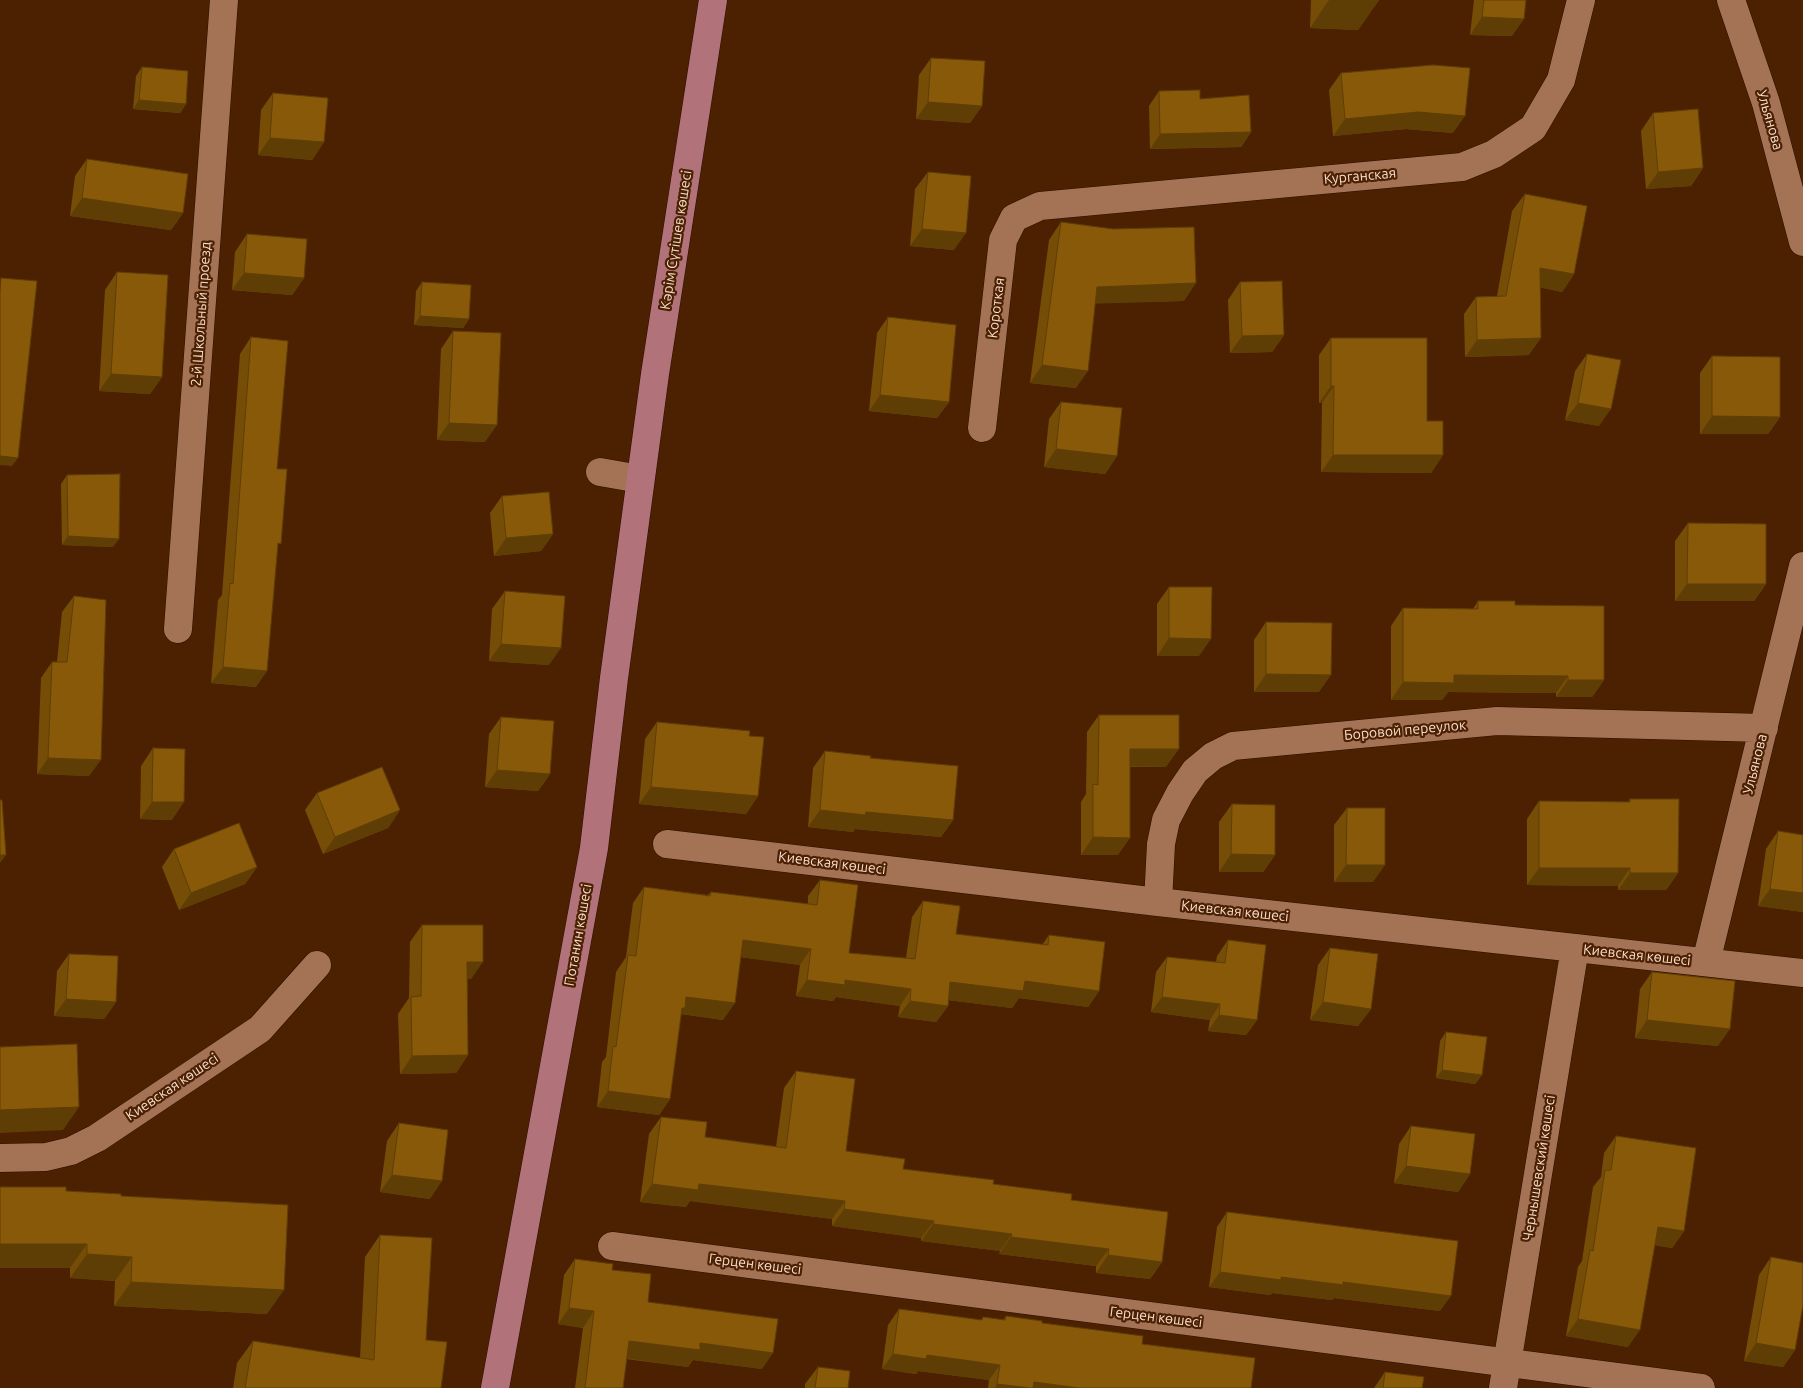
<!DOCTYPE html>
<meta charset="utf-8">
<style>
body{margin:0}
canvas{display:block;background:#4b2102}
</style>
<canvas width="1803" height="1388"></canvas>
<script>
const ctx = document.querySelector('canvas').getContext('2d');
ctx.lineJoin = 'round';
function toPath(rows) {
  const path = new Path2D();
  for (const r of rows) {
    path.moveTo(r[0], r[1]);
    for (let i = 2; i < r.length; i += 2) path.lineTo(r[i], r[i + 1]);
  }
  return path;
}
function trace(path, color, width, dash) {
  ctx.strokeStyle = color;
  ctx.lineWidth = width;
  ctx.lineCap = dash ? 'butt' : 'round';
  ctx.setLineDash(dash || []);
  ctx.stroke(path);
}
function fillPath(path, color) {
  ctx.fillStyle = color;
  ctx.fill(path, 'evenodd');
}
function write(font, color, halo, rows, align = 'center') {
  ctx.font = font + ' Ubuntu,sans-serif';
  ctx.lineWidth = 4.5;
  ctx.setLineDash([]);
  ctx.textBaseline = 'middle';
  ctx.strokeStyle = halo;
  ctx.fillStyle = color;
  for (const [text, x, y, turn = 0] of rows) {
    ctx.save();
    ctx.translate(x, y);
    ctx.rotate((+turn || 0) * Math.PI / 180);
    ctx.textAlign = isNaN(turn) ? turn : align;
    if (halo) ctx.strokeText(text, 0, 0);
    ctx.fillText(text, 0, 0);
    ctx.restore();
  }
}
const minor = toPath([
 [1731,0,1766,103,1803,242],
 [982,428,1003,240,1014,218,1040,206,1462,167,1494,154,1533,128,1561,80,1581,0],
 [600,472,640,479],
 [178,629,224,0],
 [667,844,1158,902,1803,973],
 [1158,902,1161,844,1166,820,1180,793,1195,771,1213,756,1233,746,1497,721,1764,728],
 [1706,962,1803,566],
 [0,1158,46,1157,71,1151,97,1138,260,1029,317,965],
 [612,1246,1701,1388],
 [1503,1388,1575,948]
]);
const major = toPath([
 [495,1388,594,848,614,678,655,374,713,0]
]);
trace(minor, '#2b0c00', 29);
trace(major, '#2b0c00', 29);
trace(minor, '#a47355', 28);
trace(major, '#b2727a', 28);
fillPath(toPath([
 [1311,0,1379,0,1358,30,1310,28],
 [1474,0,1526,0,1512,36,1470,35],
 [931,58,982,106,970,123,916,119,919,75],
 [142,67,186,104,180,113,133,109,136,76],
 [1341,73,1453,133,1406,129,1333,136,1329,90],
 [1159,91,1200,99,1251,132,1241,147,1150,149,1149,106],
 [273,93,324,142,312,160,258,155,261,110],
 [1653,113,1703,168,1691,186,1646,189,1641,131],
 [87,159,183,213,171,230,70,216,75,176],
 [928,172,954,250,910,246,915,189],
 [1525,194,1574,274,1562,292,1540,287,1529,355,1465,357,1464,314,1476,297,1497,296,1512,211],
 [1061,222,1184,301,1095,303,1076,388,1030,383,1049,240],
 [247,234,304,278,292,295,232,290,235,252],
 [117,272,162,377,150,394,99,391,105,290],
 [422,282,469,319,463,328,414,325,416,291],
 [1240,282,1284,335,1272,352,1230,353,1228,300],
 [888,317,949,402,937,418,869,411,877,333],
 [453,331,485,442,437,440,441,349],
 [251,337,277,469,278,548,256,687,211,683,218,600,222,595,240,354],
 [1331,338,1427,421,1443,455,1431,473,1321,472,1322,403,1319,403,1319,355],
 [1587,354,1599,426,1565,420,1575,371],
 [1712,356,1780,417,1768,434,1700,434,1700,373],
 [1061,402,1117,456,1105,474,1044,467,1049,419],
 [67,475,113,547,62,545,61,484],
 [502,496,553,534,541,551,494,556,490,513],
 [1688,523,1766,584,1754,601,1675,601,1675,541],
 [1169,587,1199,656,1157,656,1157,604],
 [505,591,549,665,489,661,492,609],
 [74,596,89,776,37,774,41,678,52,662,57,662,62,612],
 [1478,601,1515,605,1604,680,1592,697,1556,697,1556,693,1448,692,1442,700,1391,700,1391,626,1403,608,1473,609],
 [1266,622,1319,692,1254,692,1254,640],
 [1099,715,1166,767,1130,767,1118,855,1081,855,1081,802,1086,794,1087,732],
 [501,717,550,774,538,791,485,787,489,734],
 [657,722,749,736,758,796,746,814,639,804,645,739],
 [153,748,172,820,140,819,141,766],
 [825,751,870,758,953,820,941,837,855,829,853,832,808,827,813,768],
 [317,793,400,810,388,828,323,854,305,810],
 [1630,799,1678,873,1666,890,1618,890,1618,886,1527,885,1527,819,1539,801,1628,802],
 [1232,804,1275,855,1263,872,1219,872,1219,822],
 [1347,808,1373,882,1334,882,1334,825],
 [1778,831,1803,835,1803,912,1758,906,1766,849],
 [174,849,257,867,245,884,179,910,162,867],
 [820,880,849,953,906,958,912,917,923,901,956,934,1042,945,1049,935,1099,991,1088,1007,1019,998,1012,1008,948,1000,948,1006,936,1022,898,1017,900,1006,836,997,833,1001,796,996,800,965,741,957,723,1020,681,1014,670,1099,659,1115,597,1107,602,1062,606,1057,616,972,626,957,633,903,644,887,708,895,711,892,808,904,808,896],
 [422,925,471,979,467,979,468,1055,456,1073,400,1074,398,1014,409,998,410,942],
 [1228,940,1257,1020,1246,1035,1208,1031,1210,1020,1151,1012,1156,972,1167,957,1216,962,1217,956],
 [1330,948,1371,1009,1358,1026,1310,1020,1318,965],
 [69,954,116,1002,104,1019,54,1016,57,971],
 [1652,972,1718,1046,1635,1038,1640,989],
 [1446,1032,1482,1075,1475,1084,1436,1078,1440,1041],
 [796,1071,846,1151,903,1169,993,1184,1071,1200,1162,1262,1150,1279,1096,1273,1096,1266,999,1254,1000,1251,921,1241,921,1238,832,1226,832,1219,690,1201,686,1207,640,1202,649,1134,661,1117,705,1137,776,1147,784,1088],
 [399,1123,430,1199,380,1192,387,1141],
 [1411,1126,1470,1174,1458,1192,1394,1183,1399,1144],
 [1616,1136,1684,1231,1672,1248,1655,1245,1628,1347,1566,1336,1578,1267,1582,1261,1593,1187,1601,1177,1604,1153],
 [0,1187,66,1191,121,1196,267,1314,114,1306,115,1281,70,1278,70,1268,0,1268],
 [1227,1212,1440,1311,1334,1298,1332,1300,1272,1293,1270,1295,1209,1287,1217,1227],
 [380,1235,426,1340,441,1388,233,1388,237,1363,253,1341,360,1358,365,1257],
 [1771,1257,1795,1350,1783,1367,1744,1361,1759,1275],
 [575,1259,612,1270,648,1302,762,1369,693,1360,688,1367,626,1359,623,1388,575,1388,583,1328,558,1324,564,1275],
 [899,1309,981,1320,983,1317,1003,1320,1006,1316,1042,1323,1142,1344,1251,1388,988,1388,989,1380,918,1371,916,1374,882,1369,888,1325],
 [818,1367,848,1388,805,1388,805,1384],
 [1385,1372,1422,1388,1374,1388]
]), '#754d07');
fillPath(toPath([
 [1329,0,1379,0,1358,30,1310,28],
 [1482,17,1524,19,1512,36,1470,35],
 [139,100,186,104,180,113,133,109],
 [928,102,982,106,970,123,916,119],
 [1418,112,1465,116,1453,133,1406,129,1333,136,1345,119],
 [1251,132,1241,147,1150,149,1160,134],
 [270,138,324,142,312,160,258,155],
 [1703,168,1691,186,1646,189,1658,172],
 [82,198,183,213,171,230,70,216],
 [922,229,966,233,954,250,910,246],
 [1540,268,1574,274,1562,292,1527,285],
 [244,273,304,278,292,295,232,290],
 [1196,283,1184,301,1085,304,1097,287],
 [420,316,469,319,463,328,414,325],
 [1284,335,1272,352,1230,353,1242,336],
 [1541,338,1529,355,1465,357,1477,340],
 [1042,365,1088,371,1076,388,1030,383],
 [111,374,162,377,150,394,99,391],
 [1331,386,1334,386,1322,403,1319,403],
 [880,395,949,402,937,418,869,411],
 [1578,403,1611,409,1599,426,1565,420],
 [1712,416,1780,417,1768,434,1700,434],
 [449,423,497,425,485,442,437,440],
 [1056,449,1117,456,1105,474,1044,467],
 [1333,455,1443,455,1431,473,1321,472],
 [0,456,18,458,12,466,0,465],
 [553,534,541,551,494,556,506,538],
 [68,536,119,539,113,547,62,545],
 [1687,584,1766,584,1754,601,1675,601],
 [1169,638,1211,639,1199,656,1157,656],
 [501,644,561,648,549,665,489,661],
 [223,667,267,671,256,687,211,683],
 [1266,674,1331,675,1319,692,1254,692],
 [1454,675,1568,676,1556,693,1448,692,1442,700,1391,700,1403,682],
 [1568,680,1604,680,1592,697,1556,697],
 [1130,749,1179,749,1166,767,1118,766],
 [48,758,101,760,89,776,37,774],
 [497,770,550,774,538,791,485,787],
 [651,787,758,796,746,814,639,804],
 [152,802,184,802,172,820,140,819],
 [400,810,388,828,323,854,335,837],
 [820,810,866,812,953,820,941,837,855,829,853,832,808,827],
 [1093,837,1130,838,1118,855,1081,855],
 [1231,854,1275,855,1263,872,1219,872],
 [0,855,6,855,0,863],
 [1346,865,1385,865,1373,882,1334,882],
 [257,867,245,884,179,910,191,893],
 [1539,868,1630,868,1618,886,1527,885],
 [1630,873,1678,873,1666,890,1618,890],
 [1770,889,1803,893,1803,912,1758,906],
 [743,940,811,949,800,965,732,956],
 [467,962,483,962,471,979,455,979],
 [807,980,845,980,911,989,900,1006,836,997,833,1001,796,996],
 [1025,981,1099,991,1088,1007,1019,998,1012,1008,939,999,950,982],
 [686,997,735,1003,723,1020,681,1014,673,1024],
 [1162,997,1220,1004,1210,1020,1151,1012],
 [66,999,116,1002,104,1019,54,1016],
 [910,1001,948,1006,936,1022,898,1017],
 [1323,1002,1371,1009,1358,1026,1310,1020],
 [1219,1015,1257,1020,1246,1035,1208,1031],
 [1647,1020,1730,1029,1718,1046,1635,1038],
 [468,1055,456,1073,400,1074,412,1056],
 [1442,1070,1482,1075,1475,1084,1436,1078],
 [608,1091,670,1099,659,1115,597,1107],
 [79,1107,63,1130,0,1133,0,1110],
 [1406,1166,1470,1174,1458,1192,1394,1183],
 [392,1175,442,1181,430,1199,380,1192],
 [652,1184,699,1184,845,1201,832,1219,690,1201,686,1207,640,1202],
 [844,1209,934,1221,921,1238,832,1226],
 [933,1224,1012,1234,1000,1251,921,1241],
 [1658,1227,1684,1231,1672,1248,1646,1244],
 [1011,1237,1109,1249,1096,1266,999,1254],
 [0,1244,87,1244,70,1268,0,1268],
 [87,1254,132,1257,115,1281,70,1278],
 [1108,1255,1162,1262,1150,1279,1096,1273],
 [1220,1272,1343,1282,1451,1296,1440,1311,1334,1298,1332,1300,1272,1293,1270,1295,1209,1287],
 [131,1282,284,1290,267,1314,114,1306],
 [569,1308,594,1311,583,1328,558,1324],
 [1578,1319,1640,1330,1628,1347,1566,1336],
 [629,1341,700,1343,773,1353,762,1369,693,1360,688,1367,617,1357],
 [1756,1343,1795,1350,1783,1367,1744,1361],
 [893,1354,927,1355,1000,1365,989,1380,918,1371,916,1374,882,1369],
 [1034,1382,1079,1388,995,1388,997,1384]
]), '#5f3e06');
const building = toPath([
 [1484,0,1526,0,1524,19,1482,17,1484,0],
 [931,58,985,61,982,106,928,102,931,58],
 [1433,65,1470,68,1465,116,1418,112,1345,119,1341,73,1433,65],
 [142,67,188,71,186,104,139,100,142,67],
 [1200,90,1200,99,1249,95,1251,132,1160,134,1159,91,1200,90],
 [273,93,328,98,324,142,270,138,273,93],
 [1698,109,1703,168,1658,172,1653,113,1698,109],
 [87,159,188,174,183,213,82,198,87,159],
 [928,172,971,176,966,233,922,229,928,172],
 [1525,194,1587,206,1574,274,1540,268,1541,338,1477,340,1476,297,1506,296,1525,194],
 [1061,222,1113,229,1194,227,1196,283,1097,287,1088,371,1042,365,1061,222],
 [247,234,307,239,304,278,244,273,247,234],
 [117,272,168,275,162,377,111,374,117,272],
 [1,278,37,281,18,458,0,456,0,291,1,278],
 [1282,281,1284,335,1242,336,1240,282,1282,281],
 [422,282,471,285,469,319,420,316,422,282],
 [888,317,956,325,949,402,880,395,888,317],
 [453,331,501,333,497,425,449,423,453,331],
 [251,337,288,341,277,469,287,469,281,544,278,543,267,671,223,667,230,583,233,584,251,337],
 [1331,338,1427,338,1427,421,1443,421,1443,455,1333,455,1334,386,1331,386,1331,338],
 [1587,354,1621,360,1611,409,1578,403,1587,354],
 [1712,356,1780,357,1780,417,1712,416,1712,356],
 [1061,402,1122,408,1117,456,1056,449,1061,402],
 [120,474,119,539,68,536,67,475,120,474],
 [549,492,553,534,506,538,502,496,549,492],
 [1688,523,1766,524,1766,584,1687,584,1688,523],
 [1169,587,1212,587,1211,639,1169,638,1169,587],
 [505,591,565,596,561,648,501,644,505,591],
 [74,596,106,600,101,760,48,758,52,662,67,662,74,596],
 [1478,601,1515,601,1515,605,1604,606,1604,680,1568,680,1568,676,1454,675,1454,683,1403,682,1403,608,1478,609,1478,601],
 [1266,622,1332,623,1331,675,1266,674,1266,622],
 [1099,715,1179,715,1179,749,1130,749,1130,838,1093,837,1093,784,1098,785,1099,715],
 [501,717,554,721,550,774,497,770,501,717],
 [657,722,750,731,749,736,764,737,758,796,651,787,657,722],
 [153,748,185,749,184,802,152,802,153,748],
 [825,751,871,756,870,758,958,766,953,820,866,812,865,815,820,810,825,751],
 [382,767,400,810,335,837,317,793,382,767],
 [1630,799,1679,799,1678,873,1630,873,1630,868,1539,868,1539,801,1630,802,1630,799],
 [0,800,2,800,6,855,0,855,0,800],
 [1232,804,1275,805,1275,855,1231,854,1232,804],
 [1347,808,1385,808,1385,865,1346,865,1347,808],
 [239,823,257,867,191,893,174,849,239,823],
 [1778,831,1803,835,1803,893,1770,889,1778,831],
 [820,880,858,885,849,953,915,959,923,901,960,906,956,934,1048,945,1049,935,1105,942,1099,991,1025,981,1023,991,950,982,948,1006,910,1001,911,989,845,980,845,985,807,980,811,949,743,940,735,1003,686,997,685,1008,682,1008,670,1099,608,1091,613,1046,616,1047,628,955,636,956,644,887,710,896,711,892,817,905,820,880],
 [422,925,483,925,483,962,467,962,468,1055,412,1056,411,997,421,996,422,925],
 [1228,940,1266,945,1257,1020,1219,1015,1220,1004,1162,997,1167,957,1225,963,1228,940],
 [1330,948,1378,954,1371,1009,1323,1002,1330,948],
 [69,954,118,956,116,1002,66,999,69,954],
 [1652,972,1735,981,1730,1029,1647,1020,1652,972],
 [1446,1032,1487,1037,1482,1075,1442,1070,1446,1032],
 [77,1044,79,1107,0,1110,0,1047,77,1044],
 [796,1071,855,1079,846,1151,905,1159,903,1169,994,1180,993,1184,1072,1194,1071,1200,1168,1212,1162,1262,1108,1255,1109,1249,1011,1237,1012,1234,933,1224,934,1221,844,1209,845,1201,699,1184,698,1190,652,1184,661,1117,707,1122,705,1137,786,1148,796,1071],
 [399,1123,448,1130,442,1181,392,1175,399,1123],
 [1411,1126,1475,1134,1470,1174,1406,1166,1411,1126],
 [1616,1136,1696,1148,1684,1231,1658,1227,1640,1330,1578,1319,1590,1250,1593,1251,1605,1170,1611,1170,1616,1136],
 [0,1187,66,1187,66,1191,121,1194,121,1196,288,1205,284,1290,131,1282,132,1257,87,1254,87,1244,0,1244,0,1187],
 [1227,1212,1458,1241,1451,1296,1343,1282,1343,1285,1281,1277,1281,1280,1220,1272,1227,1212],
 [380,1235,432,1238,426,1340,447,1342,441,1388,245,1388,253,1341,374,1360,380,1235],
 [1771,1257,1803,1263,1803,1305,1795,1350,1756,1343,1771,1257],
 [575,1259,613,1264,612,1270,651,1274,648,1302,778,1319,773,1353,700,1343,700,1350,629,1341,623,1388,585,1388,594,1311,569,1308,575,1259],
 [899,1309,982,1320,983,1317,1005,1320,1006,1316,1042,1321,1042,1323,1143,1336,1142,1344,1255,1358,1251,1388,1079,1388,1034,1382,1033,1388,1030,1388,997,1384,1000,1365,927,1355,926,1359,893,1354,899,1309],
 [818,1367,850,1371,848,1388,815,1388,818,1367],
 [1385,1372,1424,1377,1422,1388,1383,1388,1385,1372]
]);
fillPath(building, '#885908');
trace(building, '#5f3e06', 1);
write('14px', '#f9ddcd', '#4b2102', [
 ["Ульянова",1770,120,74],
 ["Курганская",1360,176,-5],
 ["Кәрім Сүтішев көшесі",676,240,-81],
 ["Короткая",996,308,-83],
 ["2-й Школьный проезд",201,314,-86],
 ["Боровой переулок",1405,730,-5],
 ["Ульянова",1755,764,-76],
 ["Киевская көшесі",832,863,7],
 ["Киевская көшесі",1235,911,6],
 ["Потанин көшесі",578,935,-80],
 ["Киевская көшесі",1637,955,6],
 ["Киевская көшесі",172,1087,-34],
 ["Чернышевский көшесі",1539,1168,-81],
 ["Герцен көшесі",755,1264,7],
 ["Герцен көшесі",1156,1317,7]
]);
</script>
